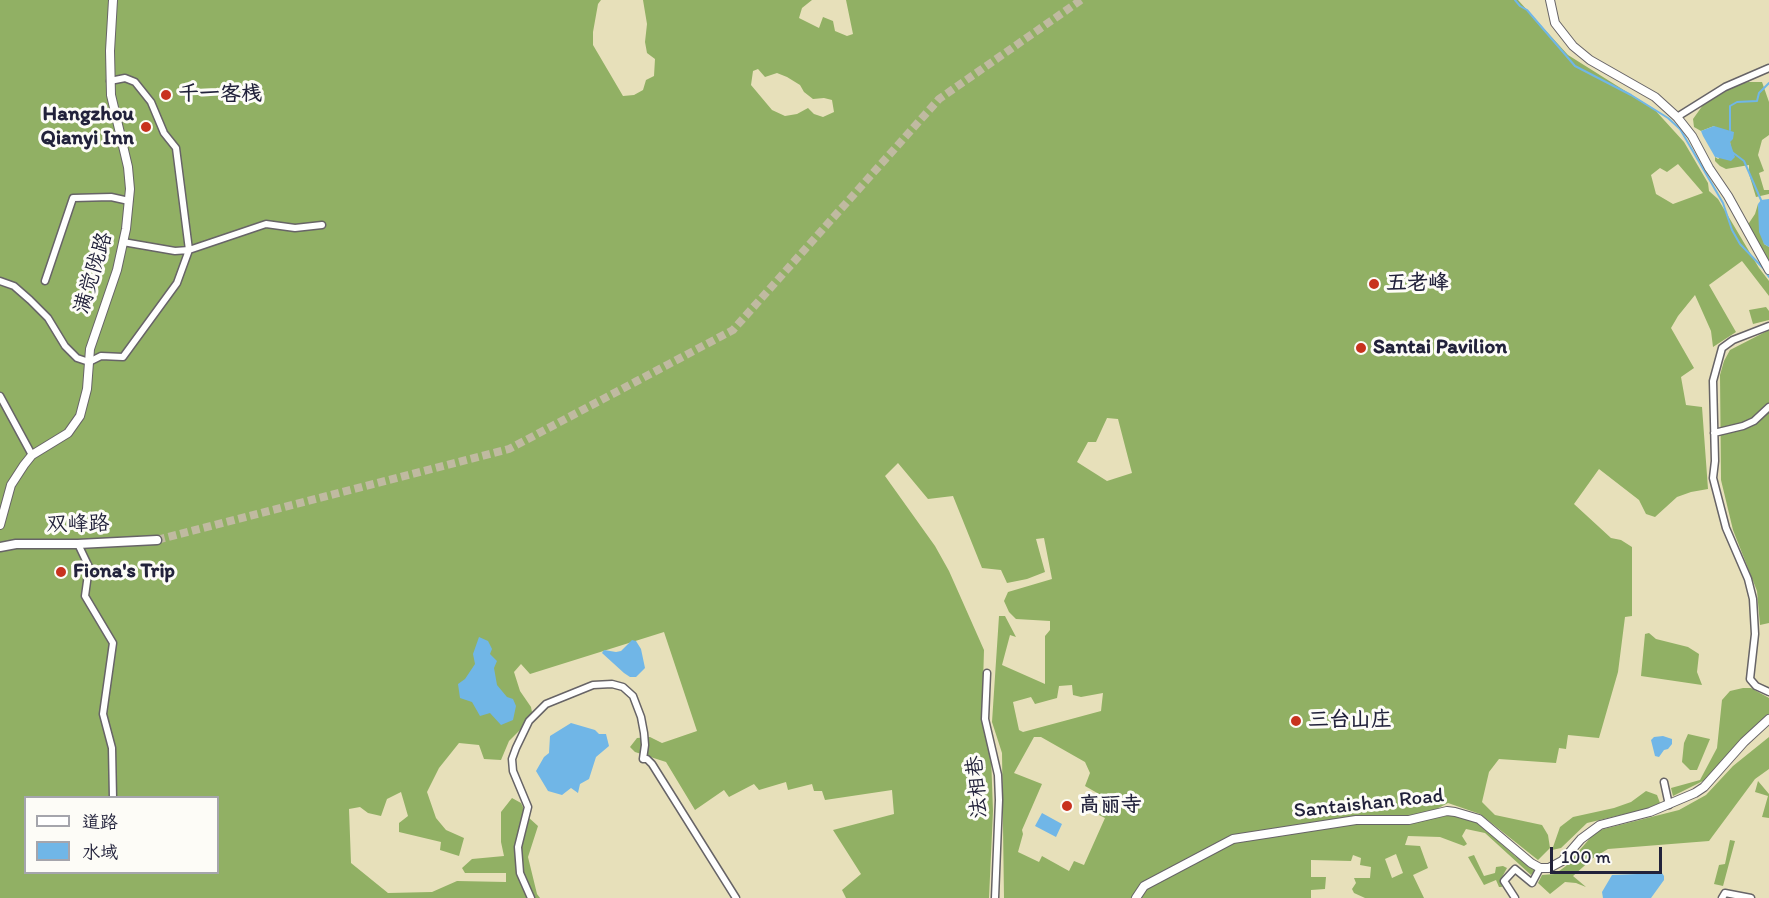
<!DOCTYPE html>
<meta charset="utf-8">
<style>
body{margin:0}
#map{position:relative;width:1769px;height:898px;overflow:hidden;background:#e7e0ba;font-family:Itim,"LXGW WenKai TC",sans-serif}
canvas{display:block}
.legend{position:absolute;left:24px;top:796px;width:195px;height:78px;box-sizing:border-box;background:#fdfcf7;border:2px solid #a5a5ac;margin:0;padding:8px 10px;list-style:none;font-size:18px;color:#22223b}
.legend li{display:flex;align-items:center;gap:12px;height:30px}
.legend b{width:30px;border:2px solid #a5a5ac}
.scale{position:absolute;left:1550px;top:847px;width:112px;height:27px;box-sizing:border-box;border:3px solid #22223b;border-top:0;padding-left:8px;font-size:18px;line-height:21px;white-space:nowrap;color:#22223b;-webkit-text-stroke:4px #fdfcf7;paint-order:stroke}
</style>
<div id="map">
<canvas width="1769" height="898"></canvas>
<ul class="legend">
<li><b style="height:8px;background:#fff"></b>道路</li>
<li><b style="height:16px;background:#70b6e7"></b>水域</li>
</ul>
<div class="scale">100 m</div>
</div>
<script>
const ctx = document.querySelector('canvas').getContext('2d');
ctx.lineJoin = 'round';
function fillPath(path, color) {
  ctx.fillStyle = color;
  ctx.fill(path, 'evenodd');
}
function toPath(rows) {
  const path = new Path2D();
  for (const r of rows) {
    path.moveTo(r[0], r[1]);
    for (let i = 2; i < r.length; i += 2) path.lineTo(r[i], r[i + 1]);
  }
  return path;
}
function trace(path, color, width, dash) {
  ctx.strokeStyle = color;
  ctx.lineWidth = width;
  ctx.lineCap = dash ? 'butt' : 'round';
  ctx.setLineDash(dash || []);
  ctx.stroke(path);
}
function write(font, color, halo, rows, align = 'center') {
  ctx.font = font + ' Itim,"LXGW WenKai TC",sans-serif';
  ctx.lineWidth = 6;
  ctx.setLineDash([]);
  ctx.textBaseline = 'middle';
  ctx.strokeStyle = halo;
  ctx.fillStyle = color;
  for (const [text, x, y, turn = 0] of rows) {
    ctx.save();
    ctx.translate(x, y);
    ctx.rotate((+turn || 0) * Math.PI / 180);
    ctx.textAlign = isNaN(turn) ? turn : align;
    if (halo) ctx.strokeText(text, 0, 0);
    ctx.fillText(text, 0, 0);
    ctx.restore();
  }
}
fillPath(toPath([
 [0,0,601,0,598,4,593,32,593,45,623,96,634,95,643,90,646,80,654,76,655,59,647,53,645,42,647,24,643,0,812,0,802,8,799,18,819,28,823,17,833,21,835,31,847,36,853,34,846,0,1518,0,1568,55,1654,109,1684,142,1708,183,1709,191,1718,199,1759,268,1769,281,1769,296,1742,261,1709,285,1736,332,1713,347,1711,331,1695,295,1678,316,1671,328,1694,368,1681,377,1686,405,1702,407,1708,489,1691,492,1677,497,1655,517,1646,514,1639,500,1599,469,1574,504,1611,538,1621,540,1632,547,1632,616,1625,617,1618,672,1599,738,1568,735,1566,749,1559,748,1556,763,1499,759,1489,772,1482,802,1495,815,1542,825,1548,835,1550,848,1538,860,1480,814,1448,803,1410,823,1450,815,1461,816,1477,823,1515,856,1535,870,1531,875,1485,833,1466,829,1462,836,1467,844,1464,846,1440,837,1408,836,1405,845,1420,846,1428,868,1413,875,1424,898,1365,898,1354,893,1352,889,1356,883,1354,878,1370,878,1371,867,1360,865,1361,858,1353,855,1351,861,1311,860,1311,877,1326,877,1325,889,1311,890,1311,898,1004,898,1002,753,992,722,999,616,1005,616,1016,637,1010,635,1002,665,1045,684,1045,636,1050,630,1050,621,1016,619,1009,612,1004,601,1008,592,1052,579,1044,538,1036,539,1045,572,1027,579,1007,583,1001,570,982,568,953,496,928,499,898,463,885,476,935,546,949,571,984,650,982,718,991,755,993,811,989,898,846,898,842,890,861,874,833,830,894,814,892,790,825,800,822,791,814,791,812,784,788,790,786,782,759,790,754,784,729,797,724,790,695,810,666,762,635,752,630,747,637,738,650,737,662,743,697,731,664,632,530,674,521,664,514,672,520,691,531,707,533,717,509,741,501,760,484,759,479,745,459,743,439,768,427,792,436,818,446,830,464,838,459,856,440,850,441,842,399,832,399,823,408,816,401,792,387,799,381,816,368,813,360,807,349,809,351,863,388,893,432,892,457,881,506,882,506,873,465,873,462,868,472,859,504,856,501,842,501,812,512,798,521,803,528,817,538,826,528,857,537,894,540,898,0,898],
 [758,69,765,77,777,73,787,77,800,85,804,92,813,99,824,98,832,100,834,112,823,117,814,114,808,108,797,114,785,116,772,110,751,85,753,71],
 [1678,164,1703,193,1673,204,1656,194,1651,175,1660,168,1667,172],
 [1107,418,1118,419,1132,473,1107,481,1077,462,1088,442,1096,442],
 [1072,685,1073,695,1081,697,1103,693,1101,711,1023,732,1019,730,1013,702,1031,697,1035,704,1057,698,1059,686],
 [1034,737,1041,737,1085,762,1090,773,1085,786,1106,798,1097,814,1105,818,1084,865,1074,861,1069,871,1042,856,1039,862,1018,852,1023,834,1022,830,1042,784,1014,773],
 [26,798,218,798,218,872,26,872],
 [1396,854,1403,873,1392,878,1385,859],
 [1748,82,1762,82,1769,102,1769,135,1762,140,1758,155,1764,171,1759,173,1764,190,1769,190,1769,194,1756,197,1749,174,1749,165,1726,169,1720,166,1715,161,1715,157,1718,159,1731,150,1730,141,1714,126,1701,131,1694,127,1693,119,1703,105,1734,86],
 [1758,204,1764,244,1769,247,1769,261,1765,258,1747,226,1755,214],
 [1766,307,1769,311,1769,320,1753,324,1749,310],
 [1767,331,1769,331,1769,623,1760,625,1757,591,1733,530,1721,480,1720,375,1724,361,1730,350],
 [1649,633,1656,639,1688,647,1699,654,1697,672,1702,685,1641,676,1645,634],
 [1743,688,1751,688,1769,698,1769,716,1707,779,1673,796,1671,788,1700,780,1717,748,1722,700,1730,691],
 [1688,734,1710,739,1697,770,1690,770,1682,762,1684,743],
 [1769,737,1769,769,1755,779,1709,841,1608,849,1593,858,1573,876,1586,887,1576,883,1565,882,1550,894,1538,883,1542,875,1555,874,1566,866,1591,837,1600,830,1679,810,1706,795,1733,766],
 [1758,781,1769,794,1769,818,1762,817,1768,796,1755,792],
 [1646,791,1657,795,1660,803,1646,809,1587,823,1561,848,1552,850,1560,827,1573,817,1614,808,1631,802],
 [1730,840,1735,841,1723,886,1714,884,1719,865,1725,864],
 [1474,855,1484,876,1495,873,1496,867,1503,866,1507,868,1501,879,1502,887,1499,887,1496,880,1484,885,1468,857]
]), '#91b064');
fillPath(toPath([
 [1714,126,1734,132,1733,139,1730,142,1735,157,1731,161,1715,157,1703,136,1701,131],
 [1769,199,1769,247,1764,244,1759,232,1758,204,1761,200],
 [479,637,488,641,492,649,490,654,497,661,494,668,497,685,507,697,513,699,516,706,513,720,501,725,490,713,480,716,472,702,460,698,458,684,465,679,475,664,473,654],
 [632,640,636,641,641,649,645,668,636,677,630,677,624,673,602,653,604,650,616,652,621,651],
 [571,723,595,730,599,734,606,734,609,746,596,757,589,779,580,784,578,793,571,788,562,795,548,791,536,771,544,757,549,753,550,736],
 [1663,736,1672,739,1672,744,1668,749,1664,750,1659,757,1655,756,1651,740,1654,737],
 [1042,813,1062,824,1056,837,1035,826],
 [1662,873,1664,876,1664,880,1651,898,1603,898,1602,892,1612,875]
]), '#70b6e7');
trace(toPath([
 [1515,0,1520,6,1527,10,1575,66,1631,95,1668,118,1680,129,1723,203,1732,230,1740,244,1763,268,1769,277],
 [1730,130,1730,106,1737,102,1757,101,1759,93,1769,83],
 [1732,152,1744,161,1761,200]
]), '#70b6e7', 2);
trace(toPath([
 [157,540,509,449,733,330,939,99,1081,0]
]), '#c0baa1', 8, [8, 4]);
const minor = toPath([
 [1677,117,1725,87,1769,68],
 [123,242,175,251,189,250,266,224,295,228,322,225],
 [0,281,14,286,30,300,48,318,65,346,77,358,89,362,101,356,123,357,177,283,189,250,176,148,164,133,151,102,135,82,125,78,110,81],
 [45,281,73,198,111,197,129,201],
 [1769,326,1733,340,1722,348,1713,381,1715,461,1713,478,1726,528,1748,579,1753,599,1755,634,1750,679,1756,686,1769,692],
 [0,396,32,455],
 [1714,433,1743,426,1754,421,1769,407],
 [78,544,89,567,85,596,113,643,103,714,112,748,113,798],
 [987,673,985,719,998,775,999,800,995,898],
 [1664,782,1669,805],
 [531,898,520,873,518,847,528,807,513,771,512,759,516,748,529,721,546,704,593,685,612,684,623,687,633,696,641,717,644,733,645,745,643,759,647,759,652,764,736,898],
 [1515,898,1504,881,1515,869,1532,883,1540,868],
 [1722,898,1725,893,1751,898]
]);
const tertiary = toPath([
 [1550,0,1555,23,1573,46,1590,60,1655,97,1677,117,1692,136,1709,168,1728,196,1769,270],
 [0,525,11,485,24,465,32,455,68,433,80,416,87,389,90,349,117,270,126,229,130,189,128,167,111,95,110,51,113,0],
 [1136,898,1144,886,1233,839,1356,820,1409,820,1447,811,1455,812,1479,819,1531,863,1540,868,1549,868,1562,861,1581,839,1600,825,1650,812,1695,793,1704,787,1744,742,1769,719]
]);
const secondary = toPath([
 [0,547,16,544,78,544,157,540]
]);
trace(minor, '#676467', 9);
trace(tertiary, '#676467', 10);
trace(secondary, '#676467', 11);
trace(minor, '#fff', 6);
trace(tertiary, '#fff', 8);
trace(secondary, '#fff', 8);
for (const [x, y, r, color] of [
 [166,95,6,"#c8321e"],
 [146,127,6,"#c8321e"],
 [1374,284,6,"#c8321e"],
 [1361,348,6,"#c8321e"],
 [61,572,6,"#c8321e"],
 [1296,721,6,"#c8321e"],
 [1067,806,6,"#c8321e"]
]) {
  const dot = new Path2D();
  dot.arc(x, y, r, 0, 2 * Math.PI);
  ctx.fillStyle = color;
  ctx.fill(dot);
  trace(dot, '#fdfcf7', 2);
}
write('bold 21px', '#22223b', '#fdfcf7', [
 ["千一客栈",178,95],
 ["Hangzhou",134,115,"right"],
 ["Qianyi Inn",134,139,"right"],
 ["五老峰",1386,284],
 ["Santai Pavilion",1373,348],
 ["Fiona's Trip",73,572],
 ["三台山庄",1308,721],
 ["高丽寺",1079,806]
], 'left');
write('21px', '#22223b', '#fdfcf7', [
 ["满觉陇路",94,273,-73],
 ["双峰路",78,525,-1],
 ["法相巷",978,787,-95],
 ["Santaishan Road",1369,804,-6]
]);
</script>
